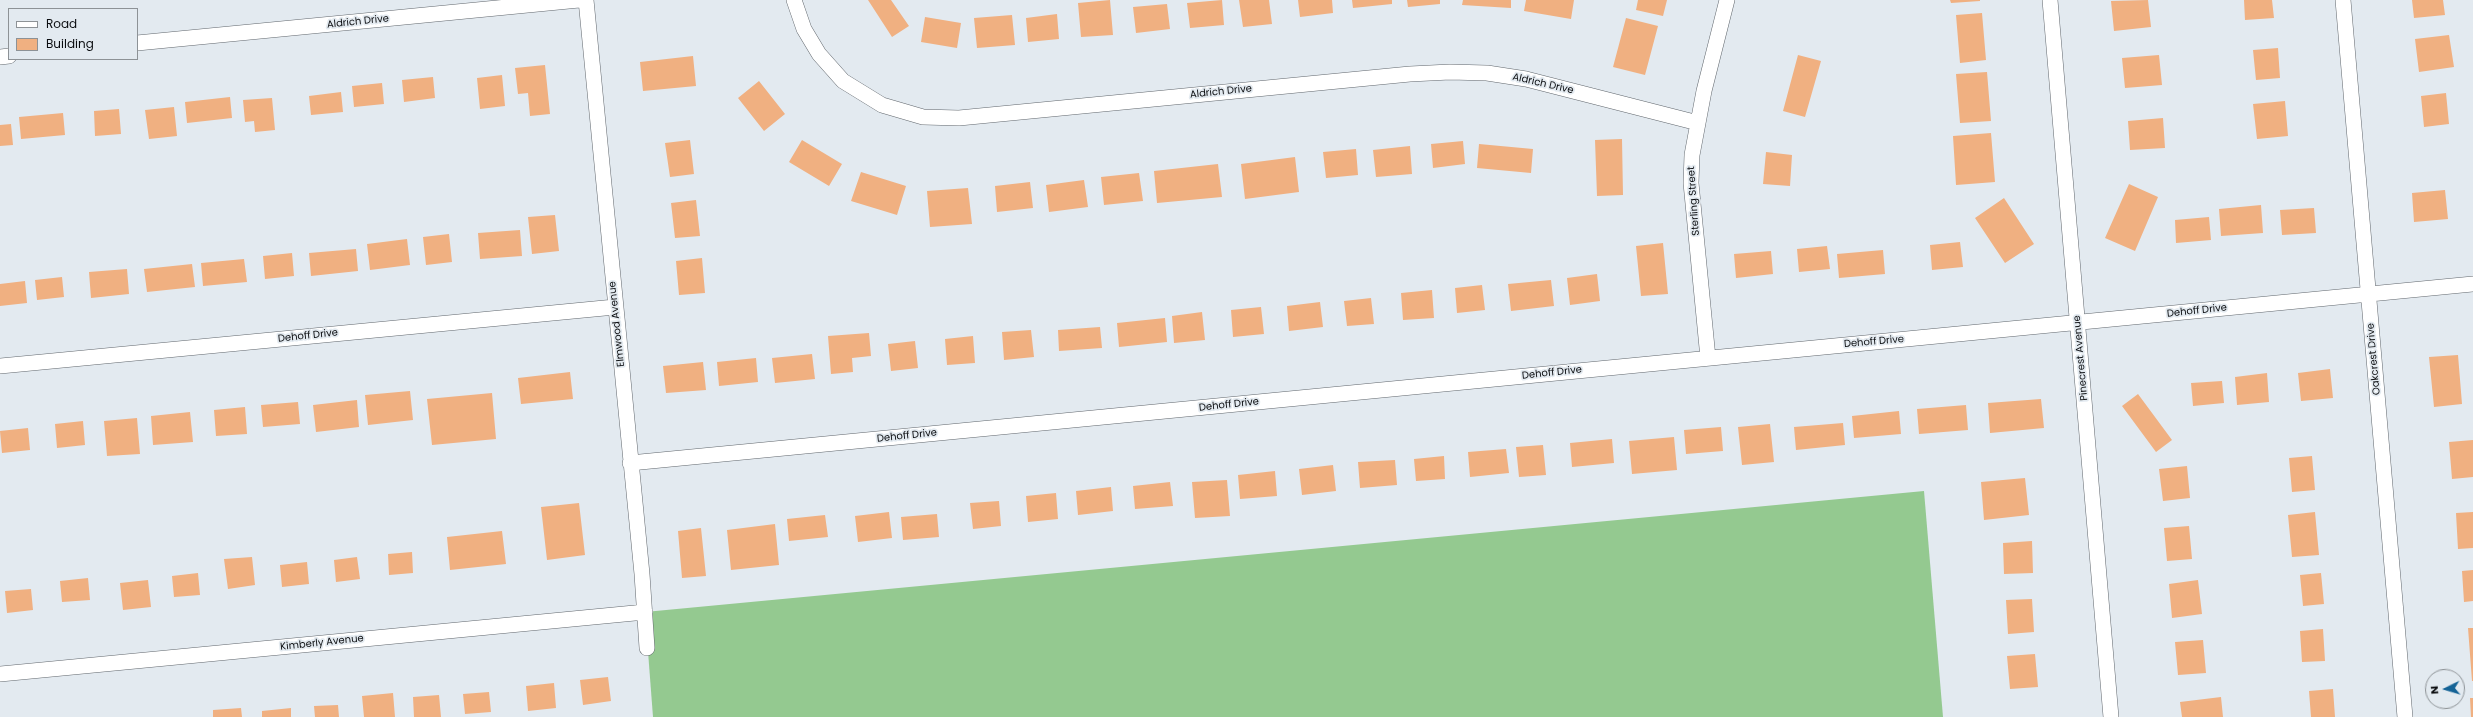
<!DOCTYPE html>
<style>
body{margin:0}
#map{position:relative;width:2473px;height:717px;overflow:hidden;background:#e3eaf0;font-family:Poppins,sans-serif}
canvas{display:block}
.legend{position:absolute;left:8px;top:8px;width:130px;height:52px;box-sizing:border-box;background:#e3eaf0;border:1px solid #8d9296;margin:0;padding:5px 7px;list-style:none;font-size:12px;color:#0b0d10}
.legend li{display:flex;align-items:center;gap:8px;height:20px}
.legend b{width:20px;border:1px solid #8d9296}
.north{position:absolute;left:2425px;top:669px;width:40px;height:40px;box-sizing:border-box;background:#e3eaf0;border:1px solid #8d9296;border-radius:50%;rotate:265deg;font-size:11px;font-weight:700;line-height:16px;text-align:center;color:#0b0d10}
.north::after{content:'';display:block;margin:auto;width:14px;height:18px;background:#146396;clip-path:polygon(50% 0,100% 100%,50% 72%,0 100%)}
</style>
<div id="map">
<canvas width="2473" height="717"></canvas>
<ul class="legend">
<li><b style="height:5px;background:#fff"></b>Road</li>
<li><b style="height:11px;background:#f0b081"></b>Building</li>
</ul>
<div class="north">N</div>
</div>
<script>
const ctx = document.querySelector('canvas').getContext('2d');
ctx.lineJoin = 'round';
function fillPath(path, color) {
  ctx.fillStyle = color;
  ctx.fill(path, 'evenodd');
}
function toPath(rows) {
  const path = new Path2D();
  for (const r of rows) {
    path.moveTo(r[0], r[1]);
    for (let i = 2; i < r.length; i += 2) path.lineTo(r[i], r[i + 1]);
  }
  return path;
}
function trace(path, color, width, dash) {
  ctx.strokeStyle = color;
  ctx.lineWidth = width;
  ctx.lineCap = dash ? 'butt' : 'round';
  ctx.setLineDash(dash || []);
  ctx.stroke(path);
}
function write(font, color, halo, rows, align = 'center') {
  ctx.font = font + ' Poppins,sans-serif';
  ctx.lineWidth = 3.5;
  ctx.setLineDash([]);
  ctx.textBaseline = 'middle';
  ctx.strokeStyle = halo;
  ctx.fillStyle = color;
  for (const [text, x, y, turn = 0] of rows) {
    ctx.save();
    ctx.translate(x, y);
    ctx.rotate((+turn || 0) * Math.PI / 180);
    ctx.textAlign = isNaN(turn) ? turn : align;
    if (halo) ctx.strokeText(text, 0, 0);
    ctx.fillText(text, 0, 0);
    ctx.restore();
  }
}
fillPath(toPath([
 [1924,491,1943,717,653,717,645,612]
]), '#94c990');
fillPath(toPath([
 [868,0,891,0,909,26,892,37],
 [1110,0,1113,35,1081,37,1078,3],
 [1222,0,1224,25,1190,28,1187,3],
 [1239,0,1269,0,1272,24,1243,27],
 [1298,0,1332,0,1333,13,1300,17],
 [1352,0,1392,0,1392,4,1353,8],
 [1407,0,1440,0,1440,4,1408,7],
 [1463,0,1511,0,1511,8,1462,5],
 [1526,0,1574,0,1571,19,1524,11],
 [1638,0,1667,0,1663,16,1636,10],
 [1950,0,1980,0,1980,1,1951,3],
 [2148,0,2151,27,2114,31,2111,1],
 [2244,0,2272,0,2274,18,2245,20],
 [2412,0,2443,0,2445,15,2414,18],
 [1167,4,1170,29,1136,33,1133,7],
 [1982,13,1986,60,1960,63,1956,15],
 [1057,14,1059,39,1028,42,1026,18],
 [1012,15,1015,45,977,48,974,18],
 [925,17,961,23,957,48,921,42],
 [1626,18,1658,26,1645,75,1613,67],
 [2449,35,2454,67,2419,72,2415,39],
 [2278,48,2280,78,2256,80,2253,50],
 [1798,55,1821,61,1805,117,1783,111],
 [2159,55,2162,85,2125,88,2122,58],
 [693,56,696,86,643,91,640,62],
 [545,65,550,114,530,116,528,93,518,94,515,68],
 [1987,72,1991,121,1960,123,1956,74],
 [502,75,505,106,480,109,477,78],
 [433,77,435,98,404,102,402,80],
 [759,81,785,114,764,131,738,98],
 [382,83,384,104,354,107,352,86],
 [341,92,343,112,311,115,309,96],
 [2446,93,2449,124,2424,127,2421,96],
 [230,97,232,118,187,123,185,102],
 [272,98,275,130,255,132,254,121,245,122,243,100],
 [2285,101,2288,136,2257,139,2253,104],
 [174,107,177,136,149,139,145,110],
 [119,109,121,134,95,136,94,111],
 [63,113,65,135,21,139,19,117],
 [2163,118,2165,148,2130,150,2128,121],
 [11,124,13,145,0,146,0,125],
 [1991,133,1995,182,1956,185,1953,136],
 [1622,139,1623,195,1597,196,1595,140],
 [690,140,694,174,670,177,665,143],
 [802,140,842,164,829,186,789,162],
 [1463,141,1465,164,1433,168,1431,144],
 [1479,144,1533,149,1531,173,1477,168],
 [1410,146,1412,174,1376,177,1373,150],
 [1356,149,1358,175,1326,178,1323,152],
 [1766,152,1792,155,1790,186,1763,184],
 [1295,157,1299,192,1245,199,1241,164],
 [1218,164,1222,197,1157,203,1154,171],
 [861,172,906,186,897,215,851,201],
 [1139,173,1143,201,1104,205,1101,177],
 [1084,180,1088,207,1049,212,1046,185],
 [1030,182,1033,208,997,212,995,186],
 [2129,184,2158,197,2135,251,2105,238],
 [968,188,972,224,930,227,927,191],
 [2445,190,2448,219,2414,222,2412,193],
 [2004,198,2034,244,2005,263,1975,218],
 [696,200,700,236,675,238,671,203],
 [2261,205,2263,233,2221,236,2219,209],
 [2314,208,2316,233,2282,235,2280,210],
 [555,215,559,251,532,254,528,217],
 [2209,217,2211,240,2176,243,2175,220],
 [520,230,522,256,480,259,478,233],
 [449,234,452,262,426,265,423,237],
 [407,239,410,265,370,270,367,244],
 [1960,242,1963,267,1932,270,1930,245],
 [1663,243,1668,294,1641,296,1636,246],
 [1827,246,1830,269,1799,272,1797,249],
 [356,249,358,271,311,276,309,253],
 [1883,250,1885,274,1839,278,1837,254],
 [1771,251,1773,274,1736,278,1734,254],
 [292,253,294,276,265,279,263,256],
 [702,258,705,293,679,295,676,261],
 [244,259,247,282,203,286,201,263],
 [192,264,195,287,147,292,144,269],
 [127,269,129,294,91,298,89,272],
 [1597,274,1600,301,1570,305,1567,278],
 [62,277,64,297,37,300,35,280],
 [1551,280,1554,306,1511,311,1508,284],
 [25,281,27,303,0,306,0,284],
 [1482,285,1485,310,1457,313,1455,288],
 [1432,290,1434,318,1403,320,1401,293],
 [1371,298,1374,324,1347,326,1344,301],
 [1320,302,1323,327,1289,331,1287,306],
 [1261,307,1264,334,1233,337,1231,310],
 [1202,312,1205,340,1174,343,1172,316],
 [1165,318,1167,342,1119,347,1117,323],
 [1100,327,1102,348,1059,351,1058,330],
 [1031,330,1034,357,1004,360,1002,332],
 [869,333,871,356,852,358,853,372,831,374,828,336],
 [973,336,975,363,947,365,945,339],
 [915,341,918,368,891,371,888,344],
 [812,354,815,379,775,383,772,358],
 [2458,355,2462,404,2434,407,2429,357],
 [756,358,758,382,719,386,717,362],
 [703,362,706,390,666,393,663,366],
 [2330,369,2333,398,2301,401,2298,373],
 [570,372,573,399,521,404,518,378],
 [2267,373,2269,402,2237,405,2235,377],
 [2222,381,2224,403,2193,406,2191,383],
 [410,391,413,420,368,425,365,395],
 [492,393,496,439,432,445,427,399],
 [2138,394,2172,440,2156,452,2122,406],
 [2041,399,2044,428,1990,433,1988,403],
 [357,400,359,427,316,432,313,405],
 [298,402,300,424,263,427,261,405],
 [1966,405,1968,430,1919,434,1917,409],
 [245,407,247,434,216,436,214,410],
 [1899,411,1901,434,1854,438,1852,416],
 [190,412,193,442,153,445,151,416],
 [137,418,140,454,107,456,104,421],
 [83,421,85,445,57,448,55,424],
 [1843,423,1845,445,1796,450,1794,427],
 [1770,424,1774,462,1742,465,1738,427],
 [1721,427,1723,451,1686,454,1684,430],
 [28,428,30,450,2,453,0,431],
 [1674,437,1677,470,1632,474,1629,441],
 [1612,439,1614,463,1572,467,1570,443],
 [2473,440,2473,477,2452,479,2449,442],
 [1543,445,1546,475,1519,477,1516,447],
 [1506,449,1509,473,1470,477,1468,452],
 [1444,456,1445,479,1416,481,1414,459],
 [2312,456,2315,490,2292,492,2289,458],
 [1395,460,1397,485,1360,488,1358,462],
 [1333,465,1336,491,1302,495,1299,469],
 [2187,466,2190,498,2163,501,2159,469],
 [1275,471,1277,496,1240,499,1238,475],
 [2025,478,2029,515,1984,520,1981,482],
 [1227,480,1230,516,1195,518,1192,482],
 [1170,482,1173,506,1135,509,1133,486],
 [1111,487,1113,511,1078,515,1076,491],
 [1056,493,1058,519,1028,522,1026,496],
 [999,501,1001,526,973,529,970,503],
 [579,503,585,555,547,560,541,507],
 [889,512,892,538,858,542,855,516],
 [2315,512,2319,555,2292,557,2288,515],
 [2473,512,2473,548,2458,549,2456,513],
 [937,514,939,537,903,540,901,517],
 [825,515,828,537,789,541,787,519],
 [775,524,779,565,731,570,727,530],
 [2189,526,2192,559,2167,561,2164,528],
 [701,528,706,576,682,578,678,531],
 [502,531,506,564,450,570,447,537],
 [2032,541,2033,573,2004,574,2003,543],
 [412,552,413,573,389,575,388,554],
 [252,557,255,585,228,589,224,559],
 [357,557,360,579,336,582,334,560],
 [307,562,309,584,282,587,280,565],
 [2473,570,2473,601,2464,602,2462,571],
 [198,573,200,595,174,597,172,576],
 [2321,573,2324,604,2303,606,2300,575],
 [88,578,90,600,62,602,60,581],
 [148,580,151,607,123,610,120,583],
 [2198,580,2202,614,2172,618,2169,584],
 [31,589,33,610,7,613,5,591],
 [2032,599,2034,632,2008,634,2006,600],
 [2468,628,2473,628,2473,681,2472,681],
 [2323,629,2325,661,2302,662,2300,631],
 [2203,640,2206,673,2178,675,2175,642],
 [2035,654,2038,687,2010,689,2007,656],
 [608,677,611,701,583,705,580,680],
 [554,683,556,708,528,711,526,686],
 [2333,689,2335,717,2311,717,2309,691],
 [489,692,491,712,465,714,463,694],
 [393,693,395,717,364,717,362,696],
 [439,695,441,717,414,717,413,697],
 [2221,697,2223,717,2182,717,2180,702],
 [2470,698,2473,698,2473,717,2471,717],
 [338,705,339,717,315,717,314,706],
 [241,708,242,717,213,717,213,710],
 [291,708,291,717,262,717,262,711]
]), '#f0b081');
const street = toPath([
 [586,0,642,574,647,648],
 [794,0,804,29,819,54,843,81,882,105,923,117,959,118,1410,74,1450,72,1487,73,1526,79,1698,123],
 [2050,0,2111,717],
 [2343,0,2405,717],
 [137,43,579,0],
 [0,57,9,56],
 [1708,358,1691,183,1692,155,1704,91,1727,0],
 [0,366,615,307],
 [630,463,2473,284],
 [0,674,645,612]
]);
trace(street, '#61676d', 16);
trace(street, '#fff', 15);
write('10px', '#0b0d10', '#e3eaf0', [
 ["Aldrich Drive",358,22,-6],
 ["Aldrich Drive",1543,84,13],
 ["Aldrich Drive",1221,92,-6],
 ["Sterling Street",1694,201,-94],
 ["Dehoff Drive",2197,311,-6],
 ["Elmwood Avenue",617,324,-96],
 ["Dehoff Drive",308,336,-6],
 ["Dehoff Drive",1874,342,-5],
 ["Pinecrest Avenue",2081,358,-95],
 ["Oakcrest Drive",2374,359,-95],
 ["Dehoff Drive",1552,373,-6],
 ["Dehoff Drive",1229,405,-6],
 ["Dehoff Drive",907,436,-6],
 ["Kimberly Avenue",322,643,-6]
]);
</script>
